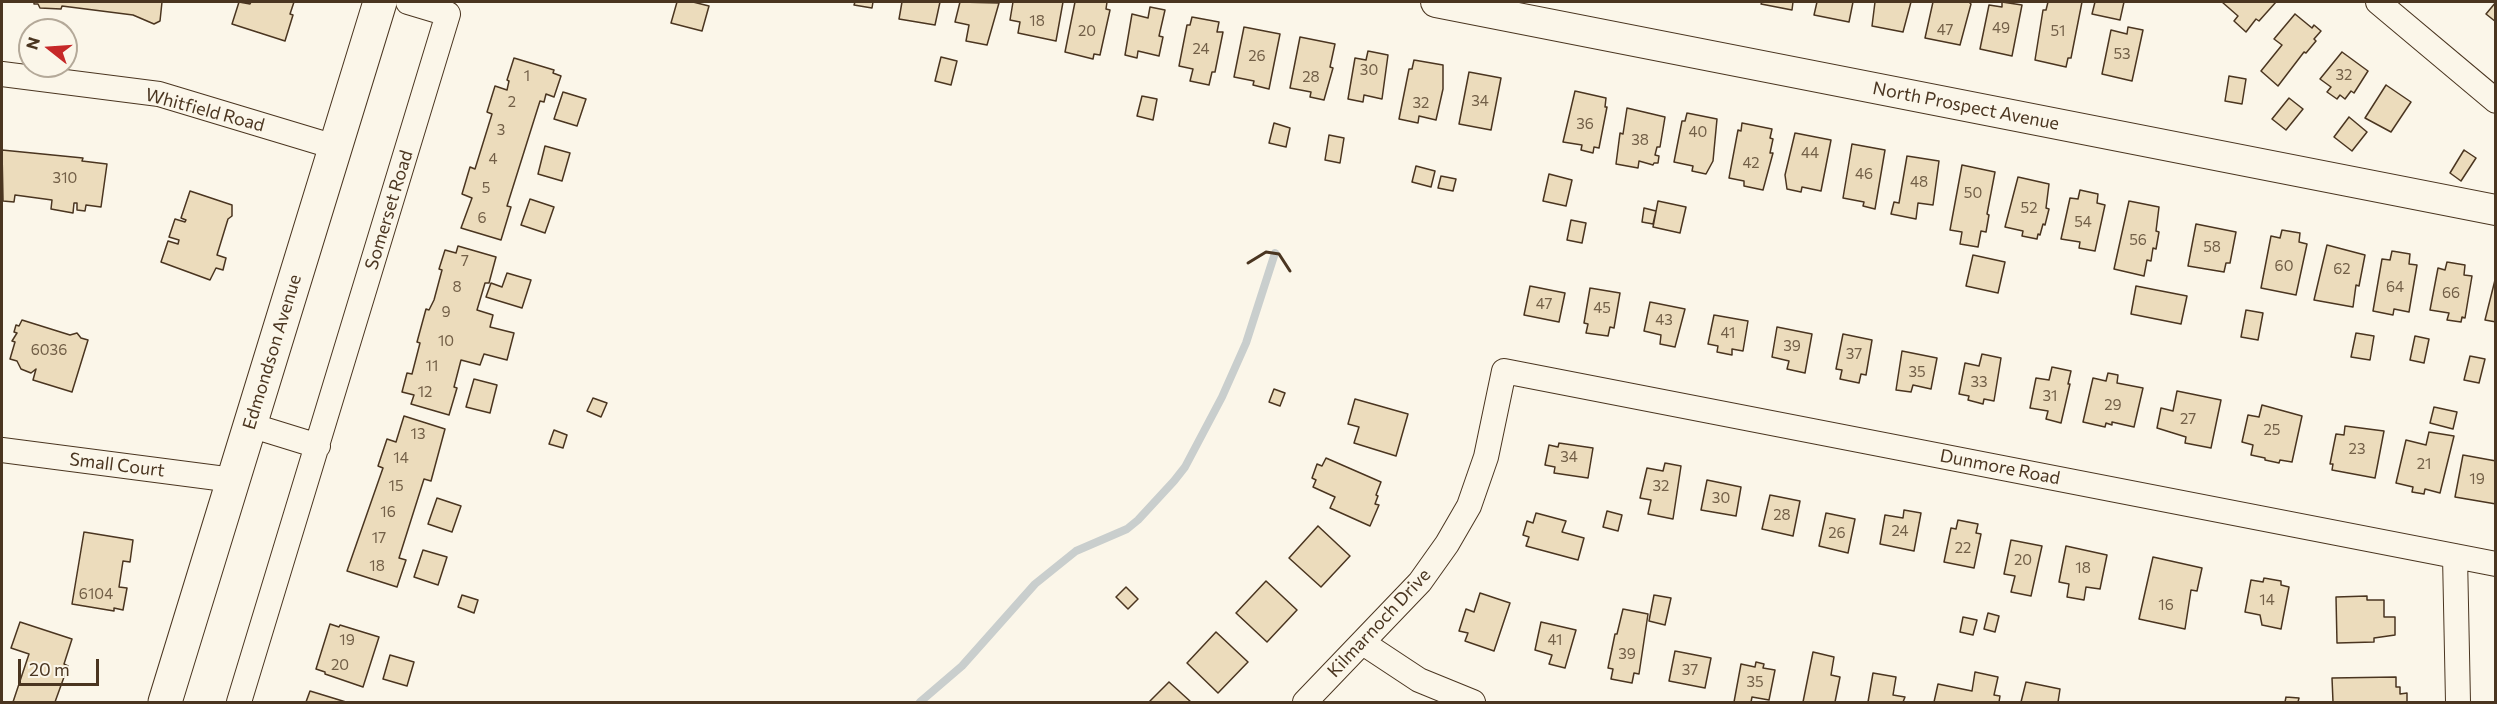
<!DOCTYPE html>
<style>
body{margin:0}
#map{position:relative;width:2497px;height:704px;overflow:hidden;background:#fbf6e9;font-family:Commissioner,sans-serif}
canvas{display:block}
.frame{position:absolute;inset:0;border:3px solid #4a3520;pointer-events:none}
.north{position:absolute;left:18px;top:18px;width:60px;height:60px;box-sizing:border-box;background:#fbf6e9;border:2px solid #b4a999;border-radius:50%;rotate:287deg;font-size:16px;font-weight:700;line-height:24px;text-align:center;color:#4a3520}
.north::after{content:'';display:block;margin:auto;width:21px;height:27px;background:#c62828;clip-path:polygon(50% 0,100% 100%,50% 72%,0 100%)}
.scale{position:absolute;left:18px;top:659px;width:81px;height:27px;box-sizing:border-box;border:3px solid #4a3520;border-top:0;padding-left:8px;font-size:18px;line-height:21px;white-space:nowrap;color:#4a3520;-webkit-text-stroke:4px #fbf6e9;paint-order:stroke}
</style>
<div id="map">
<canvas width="2497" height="704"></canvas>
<div class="frame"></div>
<div class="north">N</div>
<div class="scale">20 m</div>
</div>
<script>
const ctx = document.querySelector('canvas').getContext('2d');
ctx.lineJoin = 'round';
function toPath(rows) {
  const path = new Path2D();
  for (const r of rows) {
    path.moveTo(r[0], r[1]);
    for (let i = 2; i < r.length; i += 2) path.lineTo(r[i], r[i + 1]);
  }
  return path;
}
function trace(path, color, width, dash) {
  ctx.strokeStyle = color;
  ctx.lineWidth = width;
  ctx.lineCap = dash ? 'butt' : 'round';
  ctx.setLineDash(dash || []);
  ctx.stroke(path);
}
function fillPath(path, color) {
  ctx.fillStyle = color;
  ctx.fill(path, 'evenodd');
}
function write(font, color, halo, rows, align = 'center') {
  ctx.font = font + ' Commissioner,sans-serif';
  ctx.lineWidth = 4.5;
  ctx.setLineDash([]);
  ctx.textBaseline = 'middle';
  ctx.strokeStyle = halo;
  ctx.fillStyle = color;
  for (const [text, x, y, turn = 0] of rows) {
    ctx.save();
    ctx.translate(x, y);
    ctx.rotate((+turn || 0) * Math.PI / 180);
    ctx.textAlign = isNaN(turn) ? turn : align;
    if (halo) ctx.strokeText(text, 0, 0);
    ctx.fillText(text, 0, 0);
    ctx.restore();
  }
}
trace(toPath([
 [920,702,962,666,1035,584,1076,551,1127,529,1138,520,1174,481,1185,467,1222,397,1246,343,1275,253]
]), '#c9cecd', 8);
const building = toPath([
 [34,2,162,2,160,21,154,24,133,15,62,6,61,9,40,8,38,4,34,4,34,2],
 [239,2,250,4,251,2,294,2,290,14,293,15,285,41,232,24,239,2],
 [677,2,693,2,709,6,702,31,671,23,677,2],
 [855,2,873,2,872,8,854,5,855,2],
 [902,2,940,2,935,25,899,19,902,2],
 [960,2,999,3,987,45,966,41,969,25,955,22,960,2],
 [1013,2,1063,2,1056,41,1018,33,1020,22,1010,20,1013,2],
 [1075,2,1107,2,1106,9,1110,10,1100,55,1094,54,1093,59,1065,52,1075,2],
 [1762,2,1793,2,1792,10,1761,4,1762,2],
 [1817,2,1853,2,1849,22,1814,15,1817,2],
 [1875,2,1911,2,1903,32,1872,26,1875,2],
 [1933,2,1969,2,1971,4,1960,45,1925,38,1933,2],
 [2002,2,2022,5,2012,56,1980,49,1989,5,2002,7,2002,2],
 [2048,2,2082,2,2071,58,2068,58,2066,67,2035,60,2043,10,2046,10,2048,2],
 [2095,2,2124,2,2120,20,2092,14,2095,2],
 [2222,2,2276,2,2259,21,2256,19,2246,32,2234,21,2238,16,2222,2],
 [2496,2,2496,22,2486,14,2496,2],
 [1150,7,1165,10,1159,36,1163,37,1159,56,1138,51,1137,58,1125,55,1132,14,1148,18,1150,7],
 [2295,14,2312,28,2314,25,2321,31,2314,39,2316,41,2306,53,2304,52,2278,86,2261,71,2282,45,2274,39,2295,14],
 [1192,17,1219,22,1217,32,1223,32,1215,72,1212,72,1209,85,1190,81,1193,69,1179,66,1187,25,1190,25,1192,17],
 [1244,27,1280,34,1269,89,1253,85,1254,81,1234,77,1244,27],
 [2128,27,2143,30,2132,81,2102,74,2111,30,2127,34,2128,27],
 [1300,37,1335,44,1330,67,1333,68,1324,100,1310,97,1311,92,1290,88,1300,37],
 [1368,51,1388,55,1382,99,1364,95,1363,102,1348,99,1355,58,1366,60,1368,51],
 [2342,52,2368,71,2354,93,2351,91,2345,99,2340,95,2337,99,2327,92,2331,87,2320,79,2342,52],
 [941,57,957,61,951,85,935,81,941,57],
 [514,58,554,70,553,73,561,76,554,97,546,94,544,102,540,101,507,206,511,207,501,240,461,228,472,198,462,194,470,167,475,169,492,114,487,112,495,86,507,90,509,81,507,80,514,58],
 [1414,60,1443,65,1443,89,1436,120,1419,116,1418,123,1399,119,1409,69,1412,69,1414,60],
 [1469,72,1501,78,1491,130,1459,124,1469,72],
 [2229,76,2246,79,2242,104,2225,101,2229,76],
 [2386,85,2411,102,2391,132,2365,118,2386,85],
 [1575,91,1606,98,1605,107,1607,107,1599,148,1594,147,1593,153,1581,150,1582,145,1563,142,1575,91],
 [563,92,586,99,577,126,554,119,563,92],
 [1142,96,1157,99,1153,120,1137,116,1142,96],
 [2289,98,2303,109,2286,130,2272,119,2289,98],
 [1627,108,1665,117,1660,147,1657,147,1655,155,1659,156,1658,163,1654,163,1653,165,1639,161,1638,168,1616,164,1620,133,1623,134,1627,108],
 [1687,113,1717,119,1713,161,1706,174,1692,171,1693,166,1674,162,1682,121,1685,121,1687,113],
 [2349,117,2367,132,2352,151,2334,137,2349,117],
 [1274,123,1290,128,1286,147,1269,143,1274,123],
 [1742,123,1772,129,1770,138,1773,139,1770,153,1773,153,1763,190,1744,186,1744,181,1729,178,1738,130,1741,131,1742,123],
 [1795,133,1831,140,1821,191,1802,187,1801,192,1787,189,1785,175,1795,133],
 [1329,135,1344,138,1340,163,1325,160,1329,135],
 [1852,144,1885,150,1875,209,1863,206,1864,202,1843,198,1852,144],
 [545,146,570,153,562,181,538,174,545,146],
 [2,150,83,158,82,161,107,164,101,207,86,205,85,211,77,210,77,203,74,203,73,213,51,209,52,200,15,195,14,202,3,201,2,150],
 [2464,150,2476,158,2461,181,2450,173,2464,150],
 [1907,156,1939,161,1933,205,1918,203,1916,219,1891,214,1894,202,1899,203,1907,156],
 [1962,165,1995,172,1987,214,1989,215,1986,232,1981,231,1978,247,1960,244,1962,232,1950,230,1962,165],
 [1416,166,1435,171,1431,187,1412,182,1416,166],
 [1549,174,1572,180,1566,206,1543,201,1549,174],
 [1441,176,1456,179,1453,191,1438,188,1441,176],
 [2018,177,2049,184,2046,208,2049,209,2045,225,2043,224,2040,235,2038,234,2037,239,2022,236,2023,231,2005,227,2018,177],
 [2080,190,2098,194,2097,203,2105,205,2095,251,2079,248,2080,242,2061,239,2070,198,2078,199,2080,190],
 [190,191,232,205,232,216,228,219,217,255,226,258,223,270,216,268,210,280,161,262,168,241,178,244,179,240,169,237,175,219,185,222,186,220,181,218,190,191],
 [530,199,554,207,545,233,521,225,530,199],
 [1658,201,1686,207,1680,233,1653,227,1658,201],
 [2129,201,2159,207,2156,231,2159,232,2156,249,2153,248,2151,261,2147,260,2144,276,2114,269,2129,201],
 [1644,208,1656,211,1653,224,1642,222,1644,208],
 [1571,220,1586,223,1582,243,1567,240,1571,220],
 [2196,224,2236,232,2230,263,2226,263,2224,272,2188,266,2196,224],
 [2282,230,2300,233,2299,242,2307,244,2296,295,2261,288,2271,236,2280,238,2282,230],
 [2327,245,2365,255,2359,286,2356,285,2353,307,2314,300,2327,245],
 [458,246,496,257,489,283,485,283,477,310,493,315,490,327,514,333,507,360,484,354,480,365,461,360,454,387,457,388,449,415,411,404,414,395,402,392,407,373,412,374,420,343,417,342,426,309,429,310,434,300,442,270,439,269,445,250,456,253,458,246],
 [2392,251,2410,254,2409,264,2417,265,2409,312,2394,309,2393,315,2373,311,2382,259,2390,260,2392,251],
 [1973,255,2005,262,1998,293,1966,286,1973,255],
 [2447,262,2465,265,2464,275,2472,276,2465,318,2462,317,2461,322,2447,320,2449,313,2430,310,2438,268,2445,270,2447,262],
 [507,273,531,280,522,308,486,297,491,283,502,287,507,273],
 [2496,276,2496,322,2485,320,2496,276],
 [1530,286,1565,293,1559,322,1524,315,1530,286],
 [2136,286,2187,296,2181,324,2131,314,2136,286],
 [1590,288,1620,293,1614,328,1610,327,1608,336,1586,333,1588,324,1584,323,1590,288],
 [1650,302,1685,309,1675,347,1660,344,1661,335,1644,331,1650,302],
 [2246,310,2263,313,2258,340,2241,337,2246,310],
 [1714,315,1748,321,1743,351,1732,349,1732,355,1717,352,1718,346,1708,344,1714,315],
 [22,320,70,335,77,333,81,338,88,340,72,392,33,380,36,369,31,373,21,369,17,361,10,359,15,342,12,341,17,333,14,332,16,325,19,326,22,320],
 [1777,327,1812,334,1805,373,1787,369,1789,361,1772,357,1777,327],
 [2356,333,2374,336,2370,360,2351,357,2356,333],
 [1843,334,1872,340,1866,375,1861,374,1859,383,1840,379,1842,370,1836,369,1843,334],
 [2415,336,2429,339,2424,363,2410,360,2415,336],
 [1902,351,1937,358,1931,389,1913,385,1911,392,1896,390,1902,351],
 [1982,354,2001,358,1994,401,1984,399,1983,404,1968,400,1969,396,1959,394,1965,363,1979,366,1982,354],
 [2470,356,2485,359,2479,383,2464,380,2470,356],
 [2052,367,2071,371,2068,384,2070,384,2061,423,2046,419,2048,411,2030,408,2036,378,2049,380,2052,367],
 [2108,373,2118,375,2117,383,2143,388,2134,427,2112,422,2112,425,2106,423,2105,427,2083,422,2093,378,2106,381,2108,373],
 [474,379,497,385,490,413,466,407,474,379],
 [1274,389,1285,393,1280,406,1269,402,1274,389],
 [2177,391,2221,400,2211,448,2185,443,2186,437,2157,428,2161,408,2173,411,2177,391],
 [593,398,607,403,601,417,587,411,593,398],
 [1355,399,1408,414,1396,456,1354,443,1359,427,1348,424,1355,399],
 [2262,405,2302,416,2292,462,2280,460,2279,463,2265,460,2265,458,2251,455,2253,445,2242,442,2248,415,2259,417,2262,405],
 [2434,407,2457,412,2453,429,2430,423,2434,407],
 [404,416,445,429,431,481,424,479,399,558,406,560,397,587,347,571,383,468,378,466,387,439,396,442,404,416],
 [2345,426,2384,431,2375,478,2332,470,2333,464,2330,464,2336,434,2344,435,2345,426],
 [554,430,567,435,563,448,549,444,554,430],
 [2429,432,2454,436,2440,493,2425,489,2424,494,2412,492,2413,487,2396,483,2406,440,2426,445,2429,432],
 [1559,443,1593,448,1588,478,1554,473,1555,467,1545,465,1549,445,1558,447,1559,443],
 [2463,455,2496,461,2496,504,2455,497,2463,455],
 [1326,458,1381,482,1376,495,1378,496,1375,504,1379,505,1370,526,1330,508,1335,497,1313,487,1316,480,1312,478,1317,464,1322,466,1326,458],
 [1665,463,1681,466,1673,519,1648,514,1651,500,1640,498,1647,468,1663,471,1665,463],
 [1707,480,1741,487,1736,516,1701,510,1707,480],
 [1770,495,1800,501,1793,536,1762,529,1770,495],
 [437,498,461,506,452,532,428,524,437,498],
 [1904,510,1921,513,1914,551,1880,544,1885,515,1903,518,1904,510],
 [1607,511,1622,515,1618,531,1603,527,1607,511],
 [1536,513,1566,521,1562,532,1584,538,1578,560,1526,546,1529,537,1523,535,1527,521,1533,523,1536,513],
 [1826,513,1855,519,1848,553,1819,546,1826,513],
 [1958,520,1978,524,1976,533,1981,534,1974,568,1944,562,1951,528,1956,529,1958,520],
 [1318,526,1350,556,1321,587,1289,558,1318,526],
 [84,532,133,540,130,562,123,561,119,587,127,588,123,610,114,608,114,611,72,604,84,532],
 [2011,540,2042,546,2031,596,2011,592,2015,576,2004,574,2011,540],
 [2066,546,2107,555,2100,589,2086,587,2084,600,2067,597,2069,584,2059,582,2066,546],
 [423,550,447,557,438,585,414,577,423,550],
 [2153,557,2202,568,2197,591,2191,590,2185,629,2139,619,2153,557],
 [2264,578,2281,581,2281,585,2289,587,2281,629,2262,625,2260,615,2245,612,2251,580,2263,582,2264,578],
 [1266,581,1297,610,1267,642,1236,613,1266,581],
 [1126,587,1138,599,1128,609,1116,597,1126,587],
 [1480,593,1510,603,1494,651,1465,641,1468,633,1459,631,1466,609,1474,612,1480,593],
 [462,595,478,600,474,613,458,607,462,595],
 [1654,595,1671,598,1665,625,1649,621,1654,595],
 [2367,596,2367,600,2384,600,2384,617,2395,617,2395,635,2374,638,2374,642,2337,643,2336,597,2367,596],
 [1623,609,1648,614,1639,674,1634,673,1632,683,1611,679,1613,669,1608,668,1615,634,1617,634,1623,609],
 [1988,613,1999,616,1995,632,1984,629,1988,613],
 [1963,617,1977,620,1973,635,1960,632,1963,617],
 [20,622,72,639,64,664,68,666,55,702,13,702,29,654,11,648,20,622],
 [1541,622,1576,630,1565,668,1549,664,1552,655,1535,650,1541,622],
 [330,624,339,627,340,625,379,637,363,687,325,674,325,672,316,669,330,624],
 [1216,632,1248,662,1218,693,1187,663,1216,632],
 [1675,651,1711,658,1705,688,1669,681,1675,651],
 [1813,652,1834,657,1831,675,1840,677,1835,702,1803,702,1813,652],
 [390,655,414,662,407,686,383,679,390,655],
 [1756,662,1764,664,1763,668,1775,670,1769,700,1752,697,1751,702,1734,702,1741,664,1755,667,1756,662],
 [1975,672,1998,677,1994,695,2000,696,1999,702,1934,702,1938,684,1972,691,1975,672],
 [1873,673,1896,677,1893,695,1905,697,1903,702,1868,702,1873,673],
 [2396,677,2396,687,2400,687,2400,694,2407,693,2407,702,2333,702,2332,678,2396,677],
 [1169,682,1191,702,1149,702,1169,682],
 [2026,682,2060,689,2058,702,2021,702,2026,682],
 [310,691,346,702,306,702,310,691],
 [2286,697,2299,698,2298,702,2285,702,2286,697]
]);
fillPath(building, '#ecdcbc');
trace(building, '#4a3520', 1.5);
const minor = toPath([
 [2378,2,2496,101],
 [2,74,159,94,335,147],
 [250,425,318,446],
 [2,450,233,480],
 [2455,556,2458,702],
 [1363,643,1419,680,1473,702],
 [239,702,448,14,408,2],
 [1305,702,1420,582,1447,544,1469,506,1486,457,1504,371,2496,564]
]);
const tertiary = toPath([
 [1436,2,2496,210]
]);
const secondary = toPath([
 [165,702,380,2]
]);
trace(minor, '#4a3520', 26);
trace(tertiary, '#4a3520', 32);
trace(secondary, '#4a3520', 35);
trace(minor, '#fbf6e9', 24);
trace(tertiary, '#fbf6e9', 30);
trace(secondary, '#fbf6e9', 33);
trace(toPath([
 [1248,263,1266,252,1279,254,1290,271]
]), '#4a3520', 3);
write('15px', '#725f47', null, [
 ["18",1037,21],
 ["49",2001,28],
 ["47",1945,30],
 ["20",1087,31],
 ["51",2058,31],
 ["24",1201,49],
 ["53",2122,54],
 ["26",1257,56],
 ["30",1369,70],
 ["32",2344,75],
 ["1",527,76],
 ["28",1311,77],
 ["34",1480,101],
 ["2",512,102],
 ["32",1421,103],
 ["36",1585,124],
 ["3",501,130],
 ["40",1698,132],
 ["38",1640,140],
 ["44",1810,153],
 ["4",493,159],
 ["42",1751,163],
 ["46",1864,174],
 ["310",65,178],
 ["48",1919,182],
 ["5",486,188],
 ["50",1973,193],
 ["52",2029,208],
 ["6",482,218],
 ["54",2083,222],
 ["56",2138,240],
 ["58",2212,247],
 ["7",465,261],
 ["60",2284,266],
 ["62",2342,269],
 ["8",457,287],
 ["64",2395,287],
 ["66",2451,293],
 ["47",1544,304],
 ["45",1602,308],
 ["9",446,312],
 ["43",1664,320],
 ["41",1728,333],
 ["10",446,341],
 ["39",1792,346],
 ["6036",49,350],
 ["37",1854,354],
 ["11",432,366],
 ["35",1917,372],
 ["33",1979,382],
 ["12",425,392],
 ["31",2050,396],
 ["29",2113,405],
 ["27",2188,419],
 ["25",2272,430],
 ["13",418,434],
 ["23",2357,449],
 ["34",1569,457],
 ["14",401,458],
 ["21",2424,464],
 ["19",2477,479],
 ["15",396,486],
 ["32",1661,486],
 ["30",1721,498],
 ["16",388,512],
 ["28",1782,515],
 ["24",1900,531],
 ["26",1837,533],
 ["17",379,538],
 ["22",1963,548],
 ["20",2023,560],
 ["18",377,566],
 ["18",2083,568],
 ["6104",96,594],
 ["14",2267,600],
 ["16",2166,605],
 ["19",347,640],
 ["41",1555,640],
 ["39",1627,654],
 ["20",340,665],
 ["37",1690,670],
 ["35",1755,682]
]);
write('18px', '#4a3520', '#fbf6e9', [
 ["North Prospect Avenue",1966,106,11],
 ["Whitfield Road",205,110,15],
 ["Somerset Road",389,210,-73],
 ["Edmondson Avenue",272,352,-73],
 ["Small Court",117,465,7],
 ["Dunmore Road",2000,467,11],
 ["Kilmarnoch Drive",1379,623,-47]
]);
</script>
